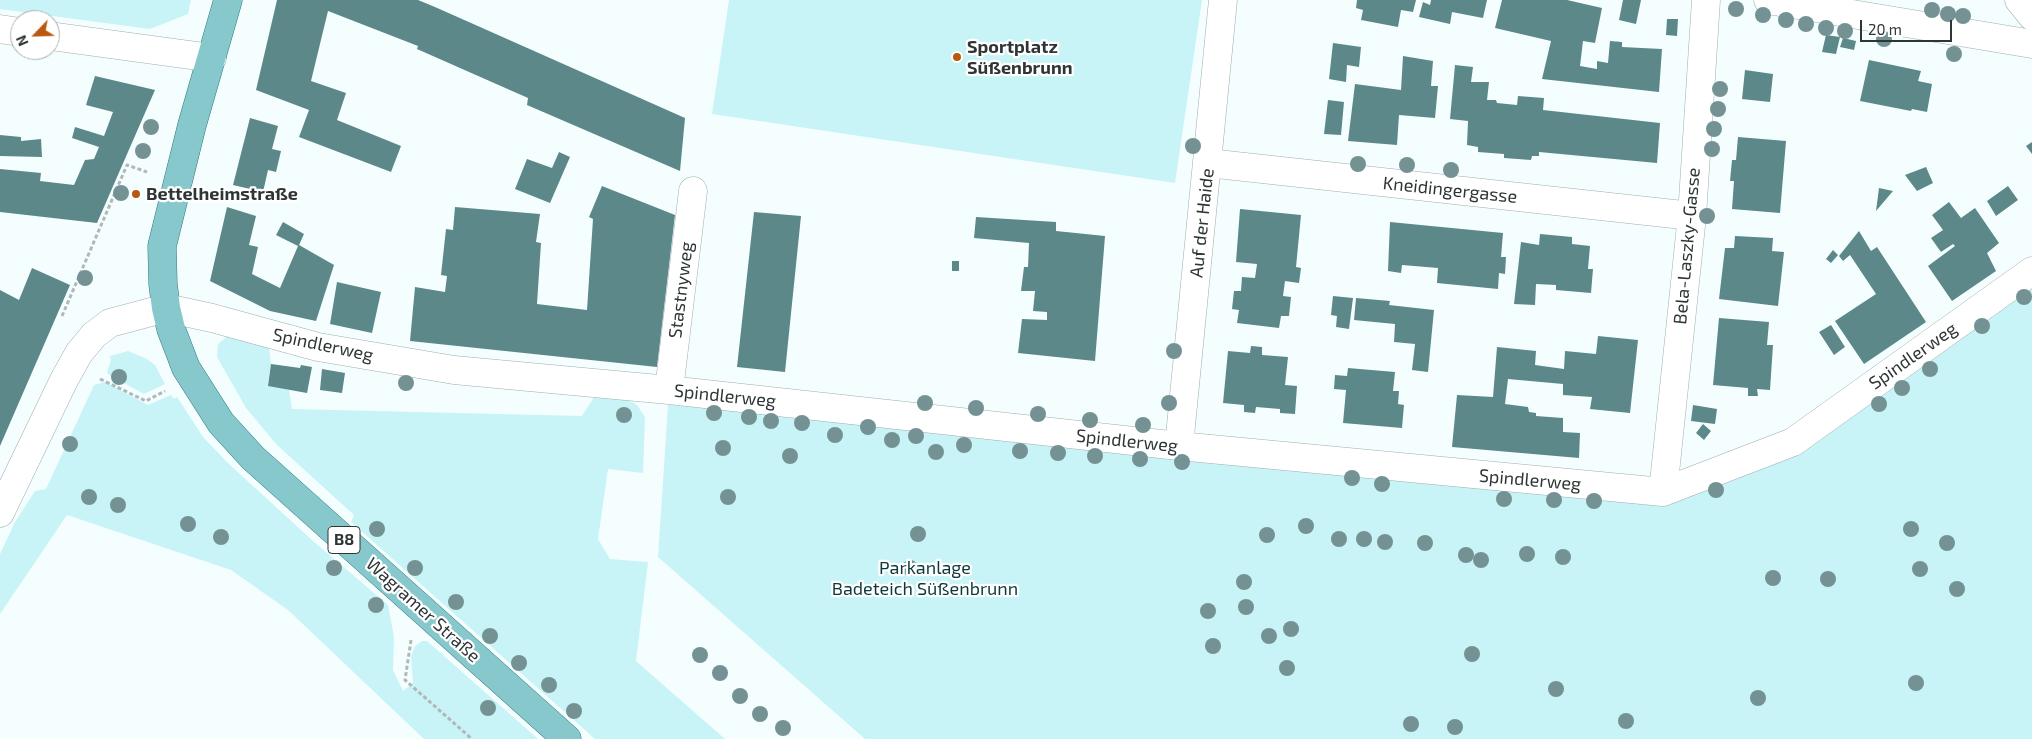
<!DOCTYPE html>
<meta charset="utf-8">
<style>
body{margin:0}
#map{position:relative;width:2032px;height:739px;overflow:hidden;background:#f4fefe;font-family:"Exo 2",sans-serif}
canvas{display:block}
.north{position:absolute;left:10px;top:10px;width:50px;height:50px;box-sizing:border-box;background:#fff;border:1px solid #acaeae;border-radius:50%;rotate:246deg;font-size:14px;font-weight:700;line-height:20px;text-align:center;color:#2f3535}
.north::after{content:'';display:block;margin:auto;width:18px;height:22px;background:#b8590f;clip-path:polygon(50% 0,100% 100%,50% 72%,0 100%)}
.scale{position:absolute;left:1860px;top:20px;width:92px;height:22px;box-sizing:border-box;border:2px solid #2f3535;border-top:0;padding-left:6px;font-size:15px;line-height:18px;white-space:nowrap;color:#2f3535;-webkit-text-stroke:4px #fff;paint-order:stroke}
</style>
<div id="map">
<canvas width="2032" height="739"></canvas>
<div class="north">N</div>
<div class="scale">20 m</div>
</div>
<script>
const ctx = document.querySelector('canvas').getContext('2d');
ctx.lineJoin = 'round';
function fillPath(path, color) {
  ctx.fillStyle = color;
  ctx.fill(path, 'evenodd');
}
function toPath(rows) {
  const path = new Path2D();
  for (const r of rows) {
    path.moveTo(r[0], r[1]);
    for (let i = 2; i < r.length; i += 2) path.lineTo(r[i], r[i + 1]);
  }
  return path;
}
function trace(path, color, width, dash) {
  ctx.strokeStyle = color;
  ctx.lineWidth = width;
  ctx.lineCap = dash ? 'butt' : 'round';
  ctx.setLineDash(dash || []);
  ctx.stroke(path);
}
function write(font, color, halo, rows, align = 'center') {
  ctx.font = font + ' "Exo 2",sans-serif';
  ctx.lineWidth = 4.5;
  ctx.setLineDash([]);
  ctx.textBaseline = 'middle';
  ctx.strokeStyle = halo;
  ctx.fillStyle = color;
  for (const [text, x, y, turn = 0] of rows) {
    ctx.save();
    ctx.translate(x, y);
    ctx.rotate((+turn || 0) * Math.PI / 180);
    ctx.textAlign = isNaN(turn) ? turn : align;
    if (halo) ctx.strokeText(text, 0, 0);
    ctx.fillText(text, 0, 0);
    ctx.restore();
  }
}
fillPath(toPath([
 [0,0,191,0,188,14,150,29,0,9],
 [729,0,1202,0,1175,183,712,114],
 [2032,271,2032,739,865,739,658,557,669,390,1663,492,1793,442],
 [230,334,269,348,271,364,268,385,289,390,292,409,582,416,594,397,609,393,623,397,637,405,645,417,643,473,608,469,598,539,610,559,648,562,636,661,725,739,595,739,351,522,354,515,277,445,246,408,217,357,218,344],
 [128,351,147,359,155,365,165,384,144,394,109,375,107,372,111,360,110,356],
 [105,382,148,405,171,395,174,399,177,397,203,437,229,464,313,541,388,605,394,637,393,670,403,691,413,683,411,657,415,646,422,641,427,641,538,739,424,739,288,610,231,570,67,515,0,614,0,554,15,522,35,491,46,489,94,385]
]), '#c8f4f7');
fillPath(toPath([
 [277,0,418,0,435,7,685,118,680,171,527,105,528,98,417,49,418,46,328,11,311,81,346,93,337,120,401,146,391,172,299,137,309,110,256,90],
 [1357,0,1416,0,1413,12,1401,10,1398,27,1361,20,1363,10,1356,8],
 [1431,0,1487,0,1483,18,1452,12,1450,24,1419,17,1423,2,1430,5],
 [1502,0,1567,0,1602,8,1595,43,1583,41,1580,66,1597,69,1597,61,1608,63,1610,41,1622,42,1622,47,1662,49,1659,92,1542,79,1551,41,1495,28],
 [1623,0,1641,0,1636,24,1619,20],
 [1667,19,1678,19,1677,36,1666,35],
 [1826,35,1840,37,1836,54,1822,52],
 [1843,38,1856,41,1854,50,1840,47],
 [1333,43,1361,47,1359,67,1347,65,1346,82,1329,79],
 [1403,56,1433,61,1431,86,1438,86,1435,118,1399,115,1397,145,1348,141,1355,84,1401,90],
 [1869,60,1921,71,1918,81,1932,84,1927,112,1912,109,1911,111,1860,101],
 [1455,65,1473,67,1471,82,1489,82,1487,100,1496,100,1497,103,1517,105,1518,96,1544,98,1543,110,1660,123,1657,163,1539,152,1539,156,1532,156,1531,160,1504,158,1504,154,1478,152,1478,147,1467,145,1468,121,1450,119],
 [1745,70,1773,74,1770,102,1742,99],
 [95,76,155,90,97,223,0,212,0,169,41,173,40,181,74,185,85,160,94,159,99,147,72,138,75,127,104,136,113,112,86,105],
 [1328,100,1344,102,1341,135,1324,134],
 [250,118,278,126,272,149,281,151,276,172,268,170,263,192,233,185],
 [0,135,21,137,21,141,41,139,42,157,0,156],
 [1738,137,1786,141,1780,213,1732,209,1734,181,1730,181,1732,160,1736,160],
 [2032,142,2032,154,2026,146],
 [559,152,570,157,550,203,515,189,527,159,552,168],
 [1926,167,1933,183,1917,191,1905,175],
 [602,186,675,215,657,367,410,341,415,287,445,292,447,276,441,275,446,229,453,230,455,207,540,214,536,242,541,243,537,304,587,310,593,219,589,217],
 [2008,186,2018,200,1996,216,1987,201],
 [1879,188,1893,191,1876,211],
 [1949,202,1961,218,1975,208,1999,243,1987,253,1996,271,1952,301,1928,266,1955,246,1953,244,1941,252,1931,238,1943,230,1932,215],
 [227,207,256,216,249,245,258,247,252,274,280,288,298,246,276,235,283,222,304,234,299,245,334,265,316,321,270,311,210,281],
 [1240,209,1301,215,1296,267,1301,268,1299,283,1285,281,1283,296,1291,297,1289,316,1281,316,1279,328,1237,323,1239,310,1232,309,1234,291,1241,291,1242,277,1255,278,1257,264,1236,262],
 [754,212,801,216,785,372,737,367],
 [976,217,1056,222,1056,231,1105,236,1095,361,1018,353,1022,319,1047,320,1047,312,1033,311,1035,291,1021,291,1024,267,1028,267,1029,243,974,238],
 [1390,222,1503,233,1501,257,1506,257,1505,274,1499,273,1498,289,1437,283,1438,268,1402,265,1401,273,1388,271],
 [1859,231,1871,251,1877,247,1926,322,1864,364,1835,321,1876,294,1850,255,1843,261,1839,256],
 [1540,234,1572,237,1572,244,1590,246,1588,269,1593,269,1591,293,1556,290,1556,285,1536,284,1535,305,1514,304,1521,242,1539,245],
 [1735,236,1773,238,1772,251,1784,252,1778,306,1719,299,1725,248,1734,248],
 [1833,250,1838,255,1831,263,1826,259],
 [952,261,959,261,959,271,952,271],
 [32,268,70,285,0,446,0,290,19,300],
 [337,282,381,292,372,333,330,324],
 [1333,296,1353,298,1349,329,1336,327,1337,316,1331,315],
 [1356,298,1390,301,1389,305,1434,310,1428,372,1412,370,1415,344,1394,342,1395,324,1354,320],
 [1719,318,1769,322,1767,345,1773,345,1770,390,1757,389,1758,396,1748,396,1748,388,1713,385],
 [1831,325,1845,347,1834,355,1819,332],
 [1598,336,1638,340,1630,413,1590,409,1592,397,1563,395,1563,384,1508,379,1505,404,1528,407,1529,412,1536,413,1536,416,1563,418,1563,432,1580,433,1579,458,1452,447,1457,395,1493,397,1497,347,1536,351,1535,365,1564,369,1565,351,1596,354],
 [1251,346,1262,347,1262,355,1288,357,1285,385,1297,386,1295,414,1280,413,1280,409,1256,407,1255,413,1244,412,1244,405,1223,403,1228,351,1250,353],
 [271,364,300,368,301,365,312,367,307,393,268,386],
 [1348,368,1395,372,1393,391,1399,391,1398,404,1404,405,1402,428,1343,423,1346,390,1334,389,1335,375,1347,376],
 [322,369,345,373,342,393,320,390],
 [1693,405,1717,409,1715,424,1691,421],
 [1703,424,1711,431,1704,440,1696,433]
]), '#5c888a');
const minor = toPath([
 [1768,0,2032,44],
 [2019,0,2032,16],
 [0,29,20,32],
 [50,36,212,58],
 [1208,163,1692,216],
 [669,390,693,191],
 [1179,446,1223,0],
 [1663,492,1692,216,1706,0],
 [0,513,64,380,79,353,94,335,110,323,166,308,212,318,318,347,454,370,669,390,1179,446,1663,492,1793,442,2032,271]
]);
const major = toPath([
 [228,0,192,125,162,246,163,284,166,308,171,329,186,368,221,423,253,458,567,739]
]);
trace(minor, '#9faeaf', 29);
trace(major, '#337c81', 29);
trace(toPath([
 [62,316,127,165,147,172],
 [100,379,146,401,165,391],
 [411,640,405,680,472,739]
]), '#b0b9b9', 3, [4, 2.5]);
trace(minor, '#fff', 28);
trace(major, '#86c8cc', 28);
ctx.fillStyle = '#749293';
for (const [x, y] of [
 [1736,9],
 [1932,10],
 [1948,14],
 [1763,15],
 [1963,16],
 [1786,20],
 [1806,24],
 [1826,28],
 [1845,31],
 [1884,39],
 [1954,54],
 [1720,89],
 [1718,109],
 [151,127],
 [1714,129],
 [1193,146],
 [1712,149],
 [143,151],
 [1358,164],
 [1407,165],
 [1451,170],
 [121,193],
 [1707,216],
 [85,278],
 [2024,297],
 [1982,326],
 [1174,351],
 [1930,369],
 [119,377],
 [406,383],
 [1902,388],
 [925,403],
 [1169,403],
 [1879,404],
 [976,408],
 [714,413],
 [1038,414],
 [624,415],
 [749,417],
 [1090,420],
 [771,421],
 [802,423],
 [1143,425],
 [868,427],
 [835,435],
 [916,436],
 [892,440],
 [70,444],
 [964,445],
 [723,448],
 [1020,451],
 [936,452],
 [1058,453],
 [790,456],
 [1095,456],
 [1140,459],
 [1182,462],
 [1352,478],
 [1382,484],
 [1716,490],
 [89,497],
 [728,497],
 [1504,499],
 [1554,500],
 [1594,501],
 [118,505],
 [188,524],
 [1306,526],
 [377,529],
 [1911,529],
 [918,534],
 [1267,535],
 [221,537],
 [1339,539],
 [1364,539],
 [1385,542],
 [1425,543],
 [1947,543],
 [1527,554],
 [1466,555],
 [1563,557],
 [1481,560],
 [334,568],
 [415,568],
 [910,568],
 [1920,569],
 [1773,578],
 [1828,579],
 [1244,582],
 [1957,589],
 [456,602],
 [376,605],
 [1246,607],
 [1208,611],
 [1291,629],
 [490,636],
 [1269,636],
 [1213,646],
 [1472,654],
 [700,655],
 [519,663],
 [1287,668],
 [720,673],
 [1916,683],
 [549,685],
 [1556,689],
 [740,696],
 [1758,698],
 [488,708],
 [574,711],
 [760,714],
 [1626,721],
 [1411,724],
 [1455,727],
 [783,728]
]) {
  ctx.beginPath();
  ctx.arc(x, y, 8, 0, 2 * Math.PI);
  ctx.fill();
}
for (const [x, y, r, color] of [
 [957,57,5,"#b8590f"],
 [136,194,5,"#b8590f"]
]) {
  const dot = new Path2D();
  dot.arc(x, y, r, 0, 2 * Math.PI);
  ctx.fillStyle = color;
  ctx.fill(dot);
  trace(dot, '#fff', 2);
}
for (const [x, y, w] of [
 [344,540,32]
]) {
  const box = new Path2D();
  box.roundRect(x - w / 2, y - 13.5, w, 27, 4);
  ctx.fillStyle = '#fff';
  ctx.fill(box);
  trace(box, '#2f3535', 1);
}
write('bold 16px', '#2f3535', null, [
 ["B8",344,540]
]);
write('bold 18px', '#2f3535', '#fff', [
 ["Sportplatz",967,47],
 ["Süßenbrunn",967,68],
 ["Bettelheimstraße",146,194]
], 'left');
write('18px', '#2f3535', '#fff', [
 ["Kneidingergasse",1450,190,6],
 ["Auf der Haide",1202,223,-84],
 ["Bela-Laszky-Gasse",1687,246,-85],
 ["Stastnyweg",681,290,-83],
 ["Spindlerweg",323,345,12],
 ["Spindlerweg",1913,356,-35],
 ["Spindlerweg",725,396,6],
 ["Spindlerweg",1127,441,6],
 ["Spindlerweg",1530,480,5],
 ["Wagramer Straße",423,610,42]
]);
write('18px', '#0c393b', '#fff', [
 ["Parkanlage",925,568],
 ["Badeteich Süßenbrunn",925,589]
]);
</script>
